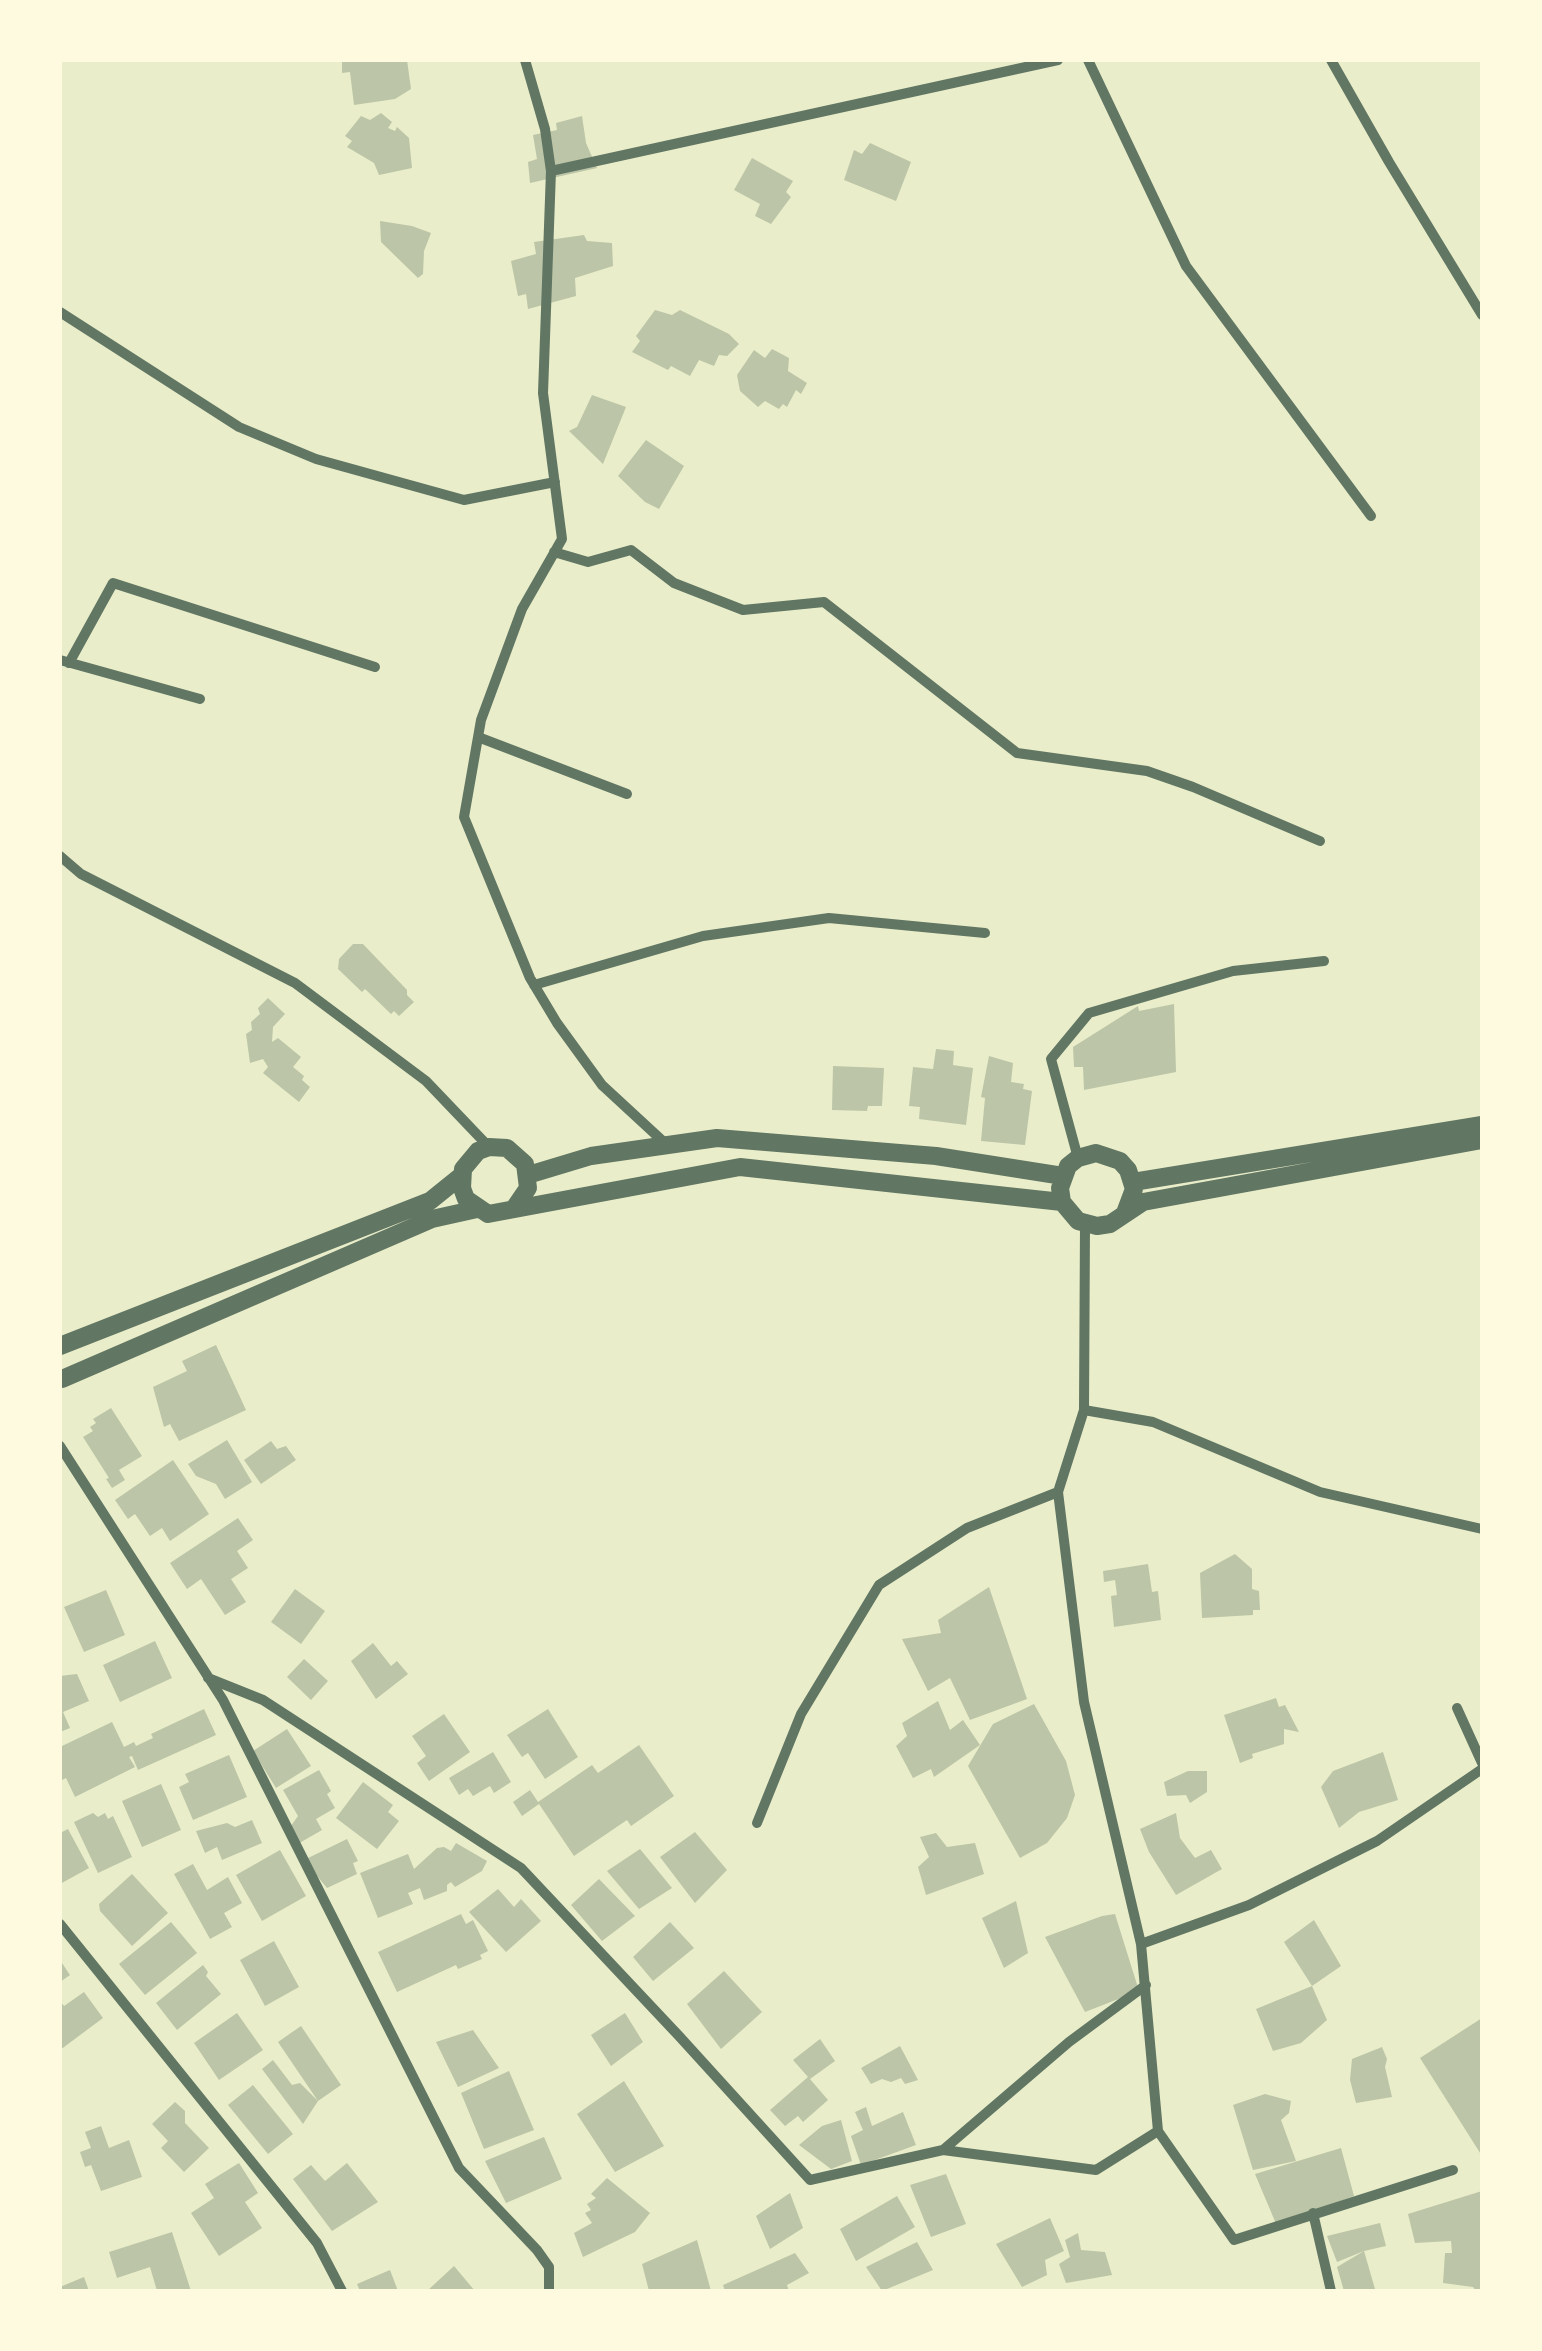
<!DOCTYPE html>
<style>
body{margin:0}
#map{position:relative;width:1542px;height:2351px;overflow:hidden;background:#e9edc9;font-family:"Golos Text",sans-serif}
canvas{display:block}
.frame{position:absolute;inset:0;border:62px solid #fefae0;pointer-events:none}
</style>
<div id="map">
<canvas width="1542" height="2351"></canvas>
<div class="frame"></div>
</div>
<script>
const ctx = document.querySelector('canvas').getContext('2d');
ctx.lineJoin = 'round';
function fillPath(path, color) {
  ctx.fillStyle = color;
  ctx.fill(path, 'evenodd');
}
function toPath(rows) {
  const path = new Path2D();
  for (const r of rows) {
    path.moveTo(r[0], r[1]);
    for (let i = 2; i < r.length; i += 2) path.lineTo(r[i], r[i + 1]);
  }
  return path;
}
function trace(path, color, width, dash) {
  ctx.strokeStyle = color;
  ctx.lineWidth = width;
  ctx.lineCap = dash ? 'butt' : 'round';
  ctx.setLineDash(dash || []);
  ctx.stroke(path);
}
fillPath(toPath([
 [342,60,407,60,411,89,395,99,354,105,350,72,342,73],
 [381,113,392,122,388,128,395,131,397,127,409,138,412,168,379,175,374,163,347,147,352,141,345,136,361,116,370,120],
 [582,116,586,143,597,168,530,183,528,162,537,159,533,135,557,130,556,123],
 [870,143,911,162,896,201,844,180,854,150,862,154],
 [752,158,793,181,786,192,791,197,771,224,755,216,760,204,734,190],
 [380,221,412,226,431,233,424,251,423,274,418,278,381,242],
 [584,235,587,241,612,243,613,266,575,278,576,296,528,309,526,294,518,296,511,261,536,254,534,242],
 [655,310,672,315,680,310,729,334,739,344,727,356,719,355,714,366,699,360,690,376,671,366,668,370,632,352,640,341,636,336],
 [772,349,789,358,788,371,807,383,801,394,796,390,787,407,783,404,779,409,765,401,758,407,740,391,737,375,754,350,765,358],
 [592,395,626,407,603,464,569,431,577,427],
 [646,440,684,466,659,509,645,502,618,476],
 [353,944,363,944,407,990,407,995,414,1002,399,1016,394,1011,391,1014,365,989,362,992,338,969,339,959],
 [268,998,285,1014,273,1027,272,1042,278,1038,301,1057,293,1067,304,1076,302,1080,310,1087,299,1102,263,1073,268,1067,263,1059,250,1063,246,1034,252,1030,251,1022,260,1014,258,1008],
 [1174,1004,1176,1072,1084,1090,1083,1067,1074,1067,1073,1047,1138,1006,1139,1011],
 [936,1049,954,1051,953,1065,973,1068,966,1125,919,1119,920,1107,909,1106,913,1067,933,1069],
 [989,1056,1013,1063,1011,1082,1024,1084,1023,1089,1032,1091,1025,1145,981,1141,985,1098,981,1097],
 [833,1066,884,1068,882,1106,868,1106,867,1111,832,1110],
 [216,1345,246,1410,179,1441,170,1424,164,1427,153,1387,187,1371,182,1361],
 [111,1408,142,1456,119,1470,125,1480,112,1488,106,1479,109,1478,83,1437,93,1431,90,1427,96,1423,93,1419],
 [227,1440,252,1482,225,1499,216,1484,196,1476,188,1464],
 [271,1441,277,1449,286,1446,296,1460,261,1484,244,1460],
 [173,1460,209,1514,170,1541,162,1528,150,1536,135,1514,128,1519,115,1500],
 [238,1518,253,1540,237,1551,248,1568,231,1579,246,1602,225,1615,201,1579,187,1589,170,1563],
 [1235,1554,1252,1569,1252,1589,1259,1591,1260,1610,1253,1610,1253,1615,1202,1618,1200,1573],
 [1148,1564,1152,1592,1158,1591,1161,1620,1114,1627,1111,1596,1117,1595,1115,1580,1104,1582,1103,1571],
 [989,1587,1027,1699,970,1720,950,1678,928,1691,902,1639,941,1633,938,1620],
 [295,1589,325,1611,301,1644,271,1622],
 [106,1590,125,1635,84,1652,64,1607],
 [155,1641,172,1678,120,1702,103,1665],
 [373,1643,391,1666,397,1661,408,1674,376,1699,351,1661],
 [304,1659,328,1681,311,1700,287,1677],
 [77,1674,89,1701,63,1712,70,1728,60,1732,60,1676],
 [1276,1698,1279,1707,1285,1705,1299,1732,1284,1729,1284,1744,1252,1754,1253,1758,1240,1763,1224,1715],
 [938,1701,950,1730,963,1720,980,1745,934,1777,931,1769,913,1778,896,1746,907,1736,902,1723],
 [1034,1704,1066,1761,1075,1795,1067,1818,1047,1843,1020,1858,968,1766,993,1724],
 [204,1709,216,1735,138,1770,132,1756,129,1757,135,1767,75,1797,66,1778,60,1781,60,1747,112,1722,124,1747,134,1742,136,1746,153,1738,151,1734],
 [548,1709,578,1757,545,1779,528,1753,522,1757,507,1735],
 [444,1714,470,1752,429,1781,417,1763,426,1756,412,1736],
 [287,1729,311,1766,276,1788,253,1751],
 [639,1745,674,1796,631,1826,627,1820,574,1856,539,1804,522,1816,513,1802,530,1790,538,1802,592,1765,598,1773],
 [493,1752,511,1782,494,1793,490,1786,473,1796,468,1789,459,1795,449,1778],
 [1383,1752,1398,1800,1359,1812,1339,1828,1321,1787,1333,1771],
 [229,1755,247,1797,193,1820,179,1787,189,1782,185,1774],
 [319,1770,331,1791,327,1794,335,1808,316,1819,322,1830,296,1845,288,1830,298,1816,283,1790],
 [1188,1771,1207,1771,1207,1792,1190,1803,1186,1795,1167,1796,1164,1782],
 [363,1782,393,1805,388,1812,399,1821,377,1849,336,1818],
 [161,1784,181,1830,142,1847,122,1801],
 [93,1813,98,1817,105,1813,108,1819,113,1816,132,1857,98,1873,74,1822],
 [1176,1813,1180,1838,1195,1858,1211,1850,1222,1869,1176,1895,1149,1852,1140,1829],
 [252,1820,262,1843,222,1860,217,1847,205,1853,196,1831,227,1823,235,1827],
 [68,1829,89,1868,60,1884,60,1833],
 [695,1832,727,1870,695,1903,660,1857],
 [936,1833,947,1847,975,1843,984,1874,926,1895,918,1867,929,1857,920,1837],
 [347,1839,358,1861,353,1863,357,1874,327,1888,304,1860],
 [456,1843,487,1861,482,1871,455,1887,451,1882,447,1885,447,1891,424,1900,420,1888,408,1893,413,1904,378,1918,360,1873,408,1854,414,1869,437,1848,444,1847,451,1851],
 [640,1849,672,1888,639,1909,607,1871],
 [280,1850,306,1896,262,1921,236,1875],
 [193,1864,207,1890,228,1877,242,1903,224,1913,232,1927,210,1939,174,1874],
 [132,1874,168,1913,132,1946,100,1911,99,1904],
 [599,1879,635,1916,602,1941,571,1905],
 [498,1889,514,1907,521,1899,541,1921,506,1952,469,1912],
 [1016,1901,1028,1953,1004,1968,982,1918],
 [461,1914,466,1924,473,1920,488,1951,480,1955,482,1959,458,1969,456,1965,397,1992,378,1952],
 [1115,1914,1139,1991,1085,2012,1045,1937,1102,1916],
 [1314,1920,1341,1966,1312,1986,1284,1942],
 [171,1922,197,1953,145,1995,119,1964],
 [670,1922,694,1948,653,1981,633,1957],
 [274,1941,299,1987,265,2006,240,1960],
 [60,1960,70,1975,60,1982],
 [203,1965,208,1972,206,1976,221,1994,177,2030,156,2003],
 [724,1971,762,2012,721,2049,687,2004],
 [1312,1986,1327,2020,1301,2043,1273,2051,1256,2009],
 [84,1992,103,2018,60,2050,60,2001,64,2006],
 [237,2013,263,2050,219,2080,194,2043],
 [625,2013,643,2042,611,2066,591,2035],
 [1482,2018,1482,2156,1420,2058],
 [301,2026,341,2085,318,2101,303,2124,262,2069,273,2060,292,2085,300,2083,318,2101,278,2042],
 [473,2030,499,2068,458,2087,436,2042],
 [820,2039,835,2061,810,2079,828,2100,803,2122,798,2116,785,2126,770,2110,808,2077,793,2060],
 [900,2046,918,2080,905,2084,901,2078,891,2082,882,2079,871,2084,861,2068],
 [1382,2047,1387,2059,1385,2067,1392,2097,1356,2103,1350,2080,1352,2059],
 [509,2071,534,2130,484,2149,461,2093],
 [624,2081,664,2146,615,2172,577,2114],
 [253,2085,293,2134,268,2154,228,2105],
 [1265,2094,1291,2101,1289,2113,1281,2120,1296,2161,1253,2170,1233,2105],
 [175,2102,185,2111,185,2123,209,2148,184,2172,161,2148,168,2141,152,2124],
 [866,2107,872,2126,903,2112,916,2145,861,2165,851,2136,863,2130,855,2112],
 [841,2120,852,2161,831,2169,799,2145,822,2126],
 [101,2126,109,2148,129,2140,142,2177,101,2191,91,2165,85,2167,80,2152,91,2148,85,2132],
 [544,2137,562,2179,506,2203,485,2161],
 [1341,2148,1354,2196,1277,2226,1255,2174],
 [239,2163,258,2193,245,2202,262,2228,219,2256,191,2213,214,2198,205,2184],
 [347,2163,378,2202,332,2231,293,2179,311,2165,325,2181],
 [946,2174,966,2224,931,2237,910,2185],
 [607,2178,650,2213,635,2232,583,2257,574,2233,592,2223,585,2213,591,2210,587,2204,596,2198,591,2194],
 [1482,2191,1482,2291,1476,2291,1473,2287,1443,2283,1445,2253,1452,2253,1451,2241,1415,2243,1408,2214],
 [790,2193,803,2228,770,2249,756,2216],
 [897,2196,915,2227,856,2261,840,2229],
 [1050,2218,1064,2251,1045,2260,1047,2275,1022,2287,996,2244],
 [1380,2223,1386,2246,1364,2251,1375,2289,1344,2291,1337,2267,1364,2251,1337,2262,1327,2236],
 [172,2232,191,2291,157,2291,150,2267,117,2278,109,2252],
 [1078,2233,1081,2250,1105,2252,1112,2275,1066,2283,1059,2264,1070,2257,1065,2240],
 [697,2240,711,2291,649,2291,642,2264],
 [917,2242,933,2270,882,2291,866,2267],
 [795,2253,809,2273,787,2285,789,2291,725,2291,723,2285],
 [454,2266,475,2291,427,2291],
 [390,2270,398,2291,360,2291,357,2284],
 [84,2277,89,2291,60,2291,60,2287]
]), '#bcc5a7');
trace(toPath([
 [525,60,545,129,551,171,543,393,562,539,522,609,481,720,464,817,530,978,557,1023,602,1085,667,1145],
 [1088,60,1186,266,1371,516],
 [1331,60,1389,162,1482,315],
 [551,171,1058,60],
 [60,312,239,427,316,459,464,500,555,482],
 [554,552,588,562,631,550,674,583,743,610,824,602,1017,753,1147,771,1193,787,1320,841],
 [60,660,200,699],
 [69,663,113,583,375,667],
 [478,737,627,794],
 [60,856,81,874,295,983,426,1081,489,1147],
 [534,985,703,936,829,918,985,933],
 [1078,1158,1051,1059,1089,1013,1233,971,1324,961],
 [1085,1224,1084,1410,1058,1492,1084,1702,1141,1944,1158,2131,1234,2240,1453,2170],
 [1084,1410,1153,1422,1320,1492,1482,1529],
 [60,1446,223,1700,459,2168,537,2250,549,2267,549,2291],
 [208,1678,263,1700,521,1868,679,2036,810,2180,943,2150,1069,2042,1146,1985],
 [1457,1708,1482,1763],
 [757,1823,801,1714,879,1585,967,1528,1058,1492],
 [60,1924,317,2243,342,2291],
 [1141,1944,1249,1905,1377,1841,1482,1769],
 [943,2150,1096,2170,1158,2131],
 [1313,2213,1331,2291]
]), '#617663', 10);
trace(toPath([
 [528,1175,591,1156,717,1138,936,1156,1063,1176],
 [1133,1182,1482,1125],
 [515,1207,528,1188,525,1164,507,1148,489,1147,478,1151,463,1169,462,1188,466,1199,488,1214,740,1167,1062,1202],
 [1125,1213,1134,1189,1128,1170,1120,1161,1096,1153,1078,1158,1068,1166,1060,1188,1062,1202,1078,1221,1097,1226,1110,1224,1143,1202,1482,1140],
 [60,1346,430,1201,461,1176],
 [62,1379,432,1219,477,1209]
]), '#617663', 18);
</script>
